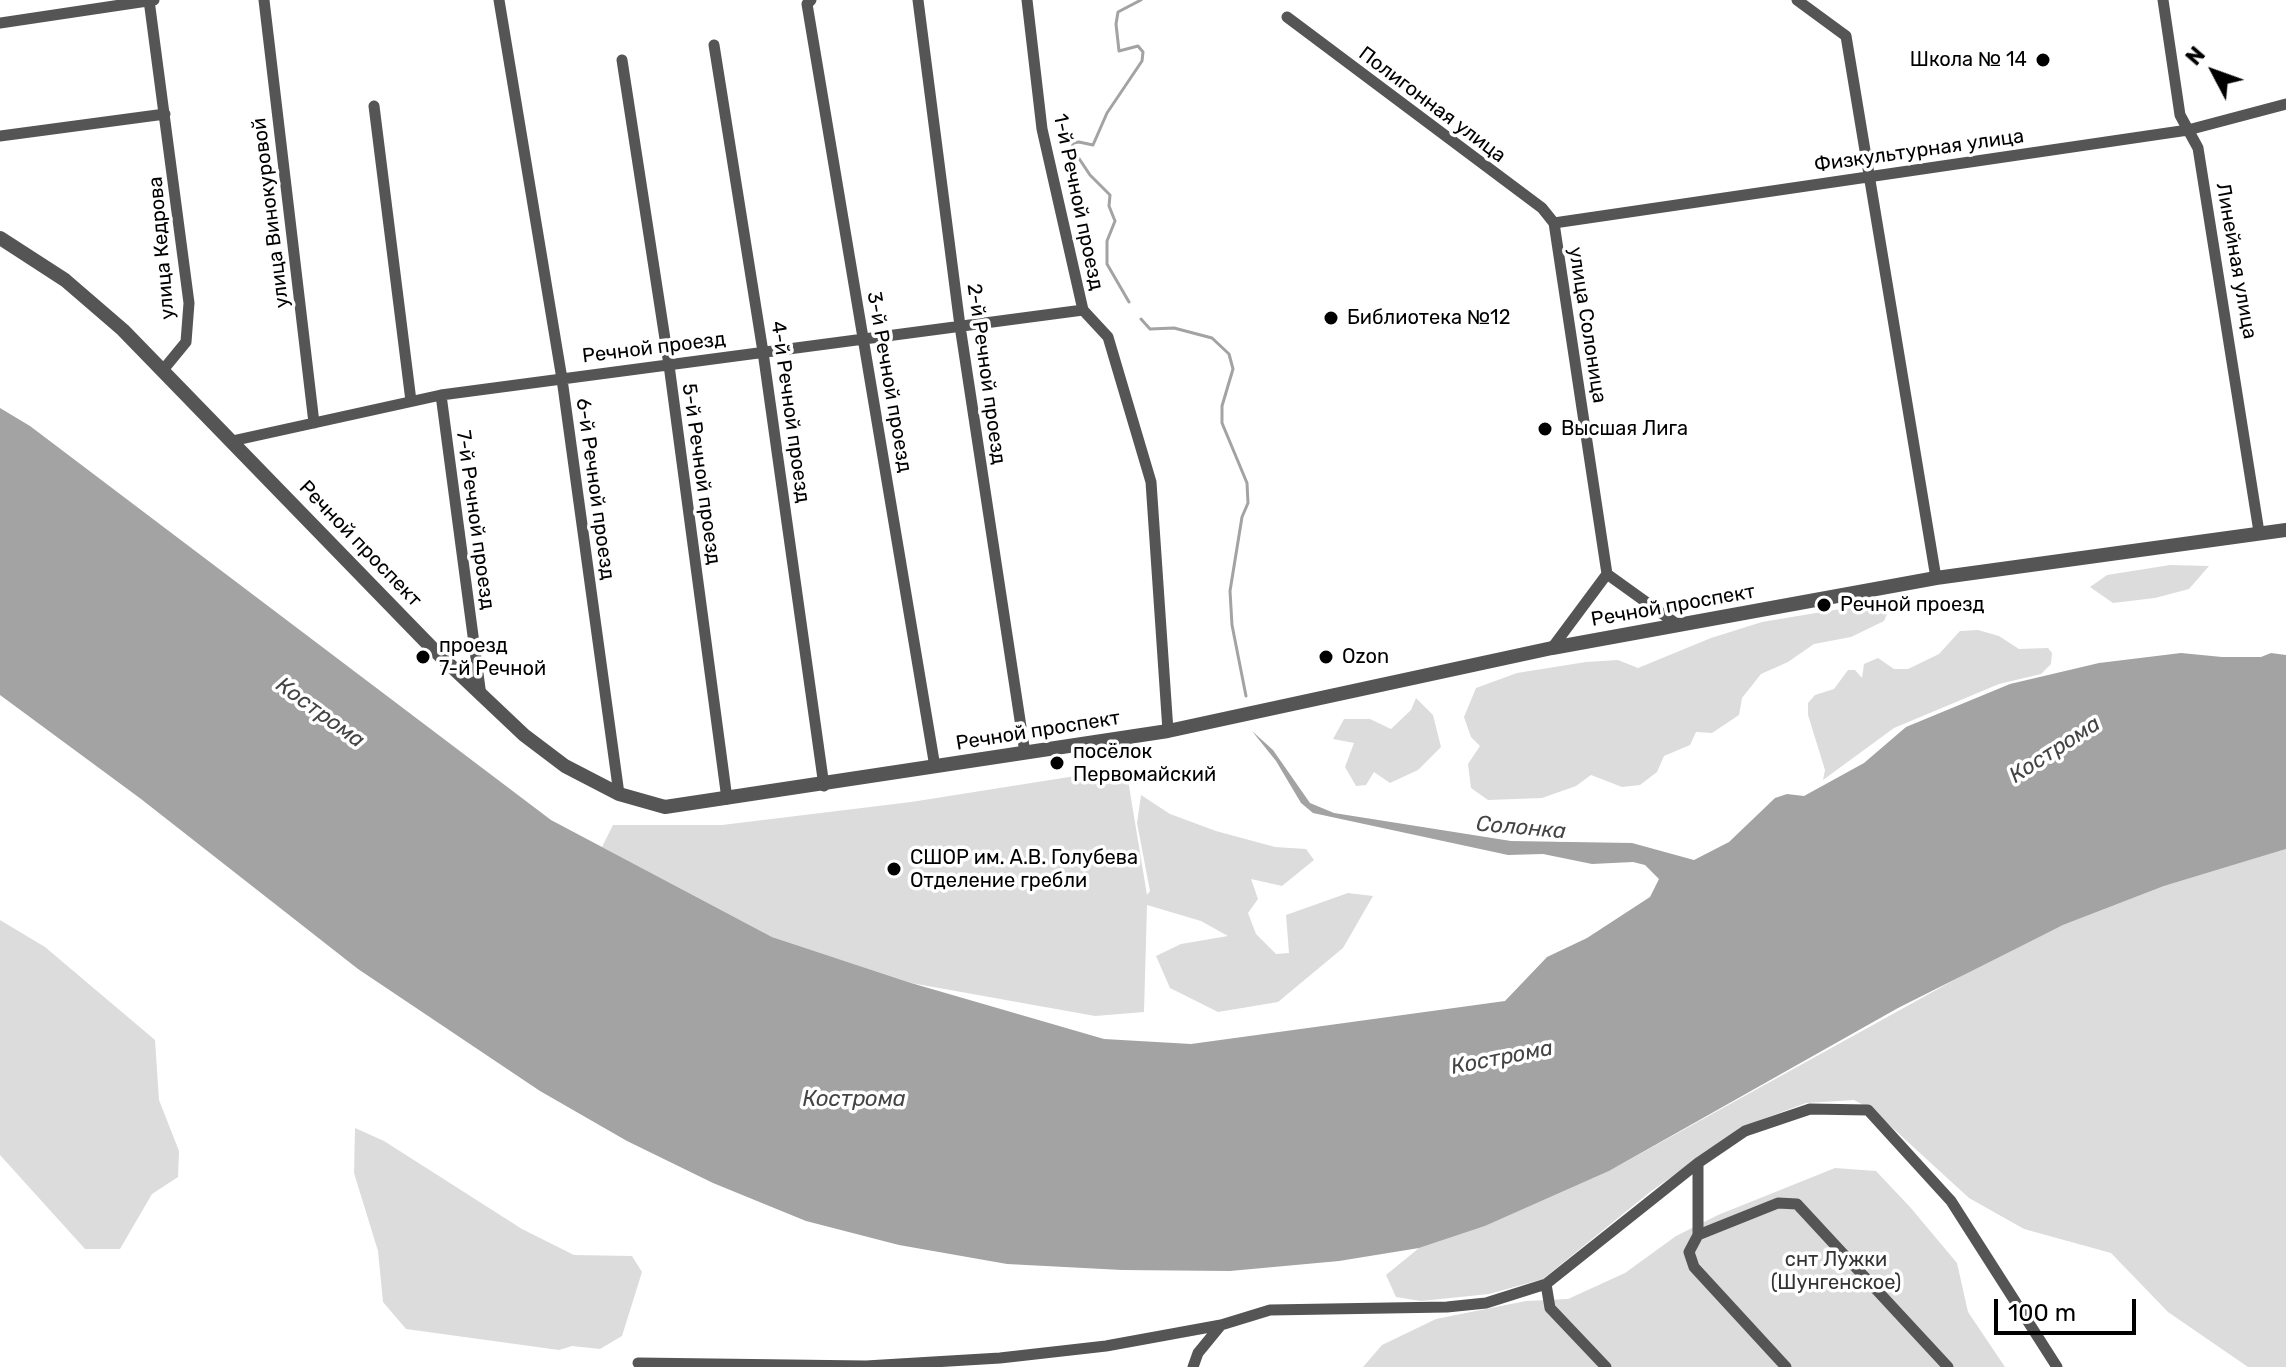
<!DOCTYPE html>
<meta charset="utf-8">
<style>
body{margin:0}
#map{position:relative;width:2286px;height:1367px;overflow:hidden;background:#fff;font-family:Rubik,sans-serif}
canvas{display:block}
.north{position:absolute;left:2174px;top:32px;width:80px;height:80px;-webkit-text-stroke:6px #fff;paint-order:stroke;rotate:311deg;font-size:22px;font-weight:700;line-height:32px;text-align:center;color:#000}
.north::after{content:'';display:block;margin:auto;width:28px;height:36px;background:#000;clip-path:polygon(50% 0,100% 100%,50% 72%,0 100%)}
.scale{position:absolute;left:1994px;top:1299px;width:142px;height:36px;box-sizing:border-box;border:4px solid #000;border-top:0;padding-left:10px;font-size:24px;line-height:28px;white-space:nowrap;color:#000;-webkit-text-stroke:6px #fff;paint-order:stroke}
</style>
<div id="map">
<canvas width="2286" height="1367"></canvas>
<div class="north">N</div>
<div class="scale">100 m</div>
</div>
<script>
const ctx = document.querySelector('canvas').getContext('2d');
ctx.lineJoin = 'round';
function fillPath(path, color) {
  ctx.fillStyle = color;
  ctx.fill(path, 'evenodd');
}
function toPath(rows) {
  const path = new Path2D();
  for (const r of rows) {
    path.moveTo(r[0], r[1]);
    for (let i = 2; i < r.length; i += 2) path.lineTo(r[i], r[i + 1]);
  }
  return path;
}
function trace(path, color, width, dash) {
  ctx.strokeStyle = color;
  ctx.lineWidth = width;
  ctx.lineCap = dash ? 'butt' : 'round';
  ctx.setLineDash(dash || []);
  ctx.stroke(path);
}
function write(font, color, halo, rows, align = 'center') {
  ctx.font = font + ' Rubik,sans-serif';
  ctx.lineWidth = 7;
  ctx.setLineDash([]);
  ctx.textBaseline = 'middle';
  ctx.strokeStyle = halo;
  ctx.fillStyle = color;
  for (const [text, x, y, turn = 0] of rows) {
    ctx.save();
    ctx.translate(x, y);
    ctx.rotate((+turn || 0) * Math.PI / 180);
    ctx.textAlign = isNaN(turn) ? turn : align;
    if (halo) ctx.strokeText(text, 0, 0);
    ctx.fillText(text, 0, 0);
    ctx.restore();
  }
}
fillPath(toPath([
 [2170,565,2209,566,2189,589,2155,598,2113,603,2090,587,2107,575],
 [1876,603,1889,609,1884,621,1851,637,1814,644,1788,662,1761,674,1742,698,1739,715,1712,733,1696,732,1690,745,1664,756,1657,772,1640,785,1622,787,1591,775,1576,786,1542,798,1488,800,1471,788,1468,764,1480,746,1471,737,1464,717,1476,688,1517,673,1586,662,1618,660,1638,668,1711,638,1762,622],
 [1978,630,1999,636,2019,649,2048,648,2052,653,2051,664,2041,674,1999,684,1894,728,1823,780,1825,770,1808,715,1808,703,1815,695,1834,689,1848,670,1855,670,1862,678,1864,664,1878,658,1894,669,1908,669,1939,654,1960,631],
 [1416,698,1433,715,1441,747,1418,770,1390,783,1374,772,1366,785,1356,786,1345,767,1354,743,1333,739,1344,719,1370,719,1391,729,1411,710],
 [1126,768,1147,895,1150,891,1137,823,1141,795,1170,814,1216,831,1275,847,1306,849,1314,860,1282,886,1251,879,1258,899,1248,913,1256,934,1276,954,1289,953,1286,915,1348,893,1373,896,1343,948,1278,1002,1218,1012,1170,988,1156,956,1181,944,1228,936,1201,921,1147,905,1144,1012,1095,1016,911,983,772,937,602,847,613,825,722,825,911,802],
 [2286,849,2286,1367,2248,1367,2168,1312,2111,1253,2024,1229,1969,1198,1873,1110,1854,1100,1806,1103,1742,1127,1650,1192,1543,1279,1489,1294,1421,1301,1396,1297,1386,1275,1419,1248,1485,1226,1609,1171,1983,964,2063,925,2164,886],
 [0,920,45,947,155,1040,159,1100,179,1151,178,1177,152,1194,120,1249,85,1249,0,1155],
 [355,1128,384,1141,522,1229,574,1255,632,1256,642,1272,622,1336,600,1349,572,1346,559,1350,406,1329,383,1302,378,1251,354,1173],
 [1835,1168,1876,1171,1910,1207,1957,1263,1968,1312,2005,1367,1363,1367,1382,1345,1436,1319,1526,1301,1568,1299,1625,1273,1676,1236,1718,1215]
]), '#dcdcdc');
fillPath(toPath([
 [0,408,30,426,551,820,772,937,911,983,1104,1039,1191,1044,1505,1001,1547,957,1587,938,1650,897,1659,879,1645,865,1633,862,1592,864,1543,854,1508,855,1313,813,1301,803,1276,761,1252,731,1273,750,1310,803,1334,813,1511,841,1632,843,1694,860,1729,842,1775,798,1787,794,1804,796,1864,763,1906,727,2010,684,2099,663,2181,653,2222,657,2261,657,2271,653,2286,655,2286,849,2164,886,2063,925,1898,1008,1609,1171,1485,1226,1419,1248,1339,1261,1230,1271,1122,1270,1007,1264,899,1245,806,1221,713,1183,627,1141,540,1091,358,969,141,799,0,695]
]), '#a3a3a3');
trace(toPath([
 [1129,302,1107,264,1107,241,1115,221,1109,206,1110,195,1090,175,1072,148,1073,143,1079,142,1093,145,1107,113,1142,61,1143,52,1138,46,1119,51,1116,24,1118,12,1141,0],
 [1141,319,1150,329,1174,328,1212,338,1229,354,1233,369,1222,406,1222,423,1247,483,1248,503,1242,517,1230,591,1232,625,1246,696]
]), '#a3a3a3', 3);
trace(toPath([
 [149,0,189,303,186,342,163,370],
 [264,0,314,423],
 [499,0,562,379,619,794],
 [811,0,807,4,935,767],
 [918,0,960,326,1025,753],
 [1027,0,1042,129,1083,310,1108,337,1151,482,1168,731],
 [1797,0,1846,36,1936,578],
 [2163,0,2180,115,2198,148,2259,532],
 [1287,17,1542,208,1554,223],
 [0,23,154,0],
 [714,45,763,352,824,786],
 [622,60,669,365,727,799],
 [374,106,411,401],
 [0,136,165,114],
 [1554,223,2188,130,2286,104],
 [1554,223,1607,574],
 [441,395,481,696],
 [232,441,441,395,1083,310],
 [1607,574,1678,625],
 [1552,648,1607,574],
 [1698,1163,1698,1235,1689,1252,1694,1267,1786,1367],
 [1698,1235,1778,1203,1797,1204,1948,1367],
 [1546,1284,1550,1308,1606,1367],
 [638,1363,866,1366,1000,1358,1106,1346,1221,1325],
 [1193,1367,1198,1353,1221,1325,1270,1310,1447,1307,1486,1303,1546,1284,1698,1163,1745,1131,1810,1109,1868,1110,1951,1201,2057,1367]
]), '#555', 11);
trace(toPath([
 [0,238,65,280,123,330,432,648,524,735,565,766,619,794,665,807,1168,731,1552,648,1936,578,2286,530]
]), '#555', 14);
for (const [x, y, r, color] of [
 [2043,60,8,"#000"],
 [1331,318,8,"#000"],
 [1545,429,8,"#000"],
 [1824,605,8,"#000"],
 [423,657,8,"#000"],
 [1326,657,8,"#000"],
 [1057,763,8,"#000"],
 [894,869,8,"#000"]
]) {
  const dot = new Path2D();
  dot.arc(x, y, r, 0, 2 * Math.PI);
  ctx.fillStyle = color;
  ctx.fill(dot);
  trace(dot, '#fff', 3);
}
write('20px', '#000', '#fff', [
 ["Школа № 14",2027,60,"right"],
 ["Библиотека №12",1347,318],
 ["Высшая Лига",1561,429],
 ["Речной проезд",1840,605],
 ["проезд",439,646],
 ["7-й Речной",439,669],
 ["Ozon",1342,657],
 ["посёлок",1073,752],
 ["Первомайский",1073,775],
 ["СШОР им. А.В. Голубева",910,858],
 ["Отделение гребли",910,881]
], 'left');
write('20px', '#000', '#fff', [
 ["Полигонная улица",1432,105,37],
 ["Физкультурная улица",1919,151,-8],
 ["1-й Речной проезд",1078,202,78],
 ["улица Винокуровой",271,213,-97],
 ["улица Кедрова",162,248,-95],
 ["Линейная улица",2236,261,80],
 ["улица Солоница",1587,325,81],
 ["Речной проезд",654,348,-7],
 ["2-й Речной проезд",986,374,82],
 ["3-й Речной проезд",889,382,80],
 ["4-й Речной проезд",790,412,82],
 ["5-й Речной проезд",701,474,82],
 ["6-й Речной проезд",595,489,82],
 ["7-й Речной проезд",475,520,82],
 ["Речной проспект",360,544,46],
 ["Речной проспект",1673,606,-10],
 ["Речной проспект",1038,731,-9]
]);
write('20px', '#333', '#fff', [
 ["снт Лужки",1836,1260],
 ["(Шунгенское)",1836,1283]
]);
write('italic 22px', '#444', '#fff', [
 ["Кострома",320,713,36],
 ["Кострома",2055,750,-33],
 ["Солонка",1521,828,5],
 ["Кострома",1502,1058,-11],
 ["Кострома",854,1100]
]);
</script>
